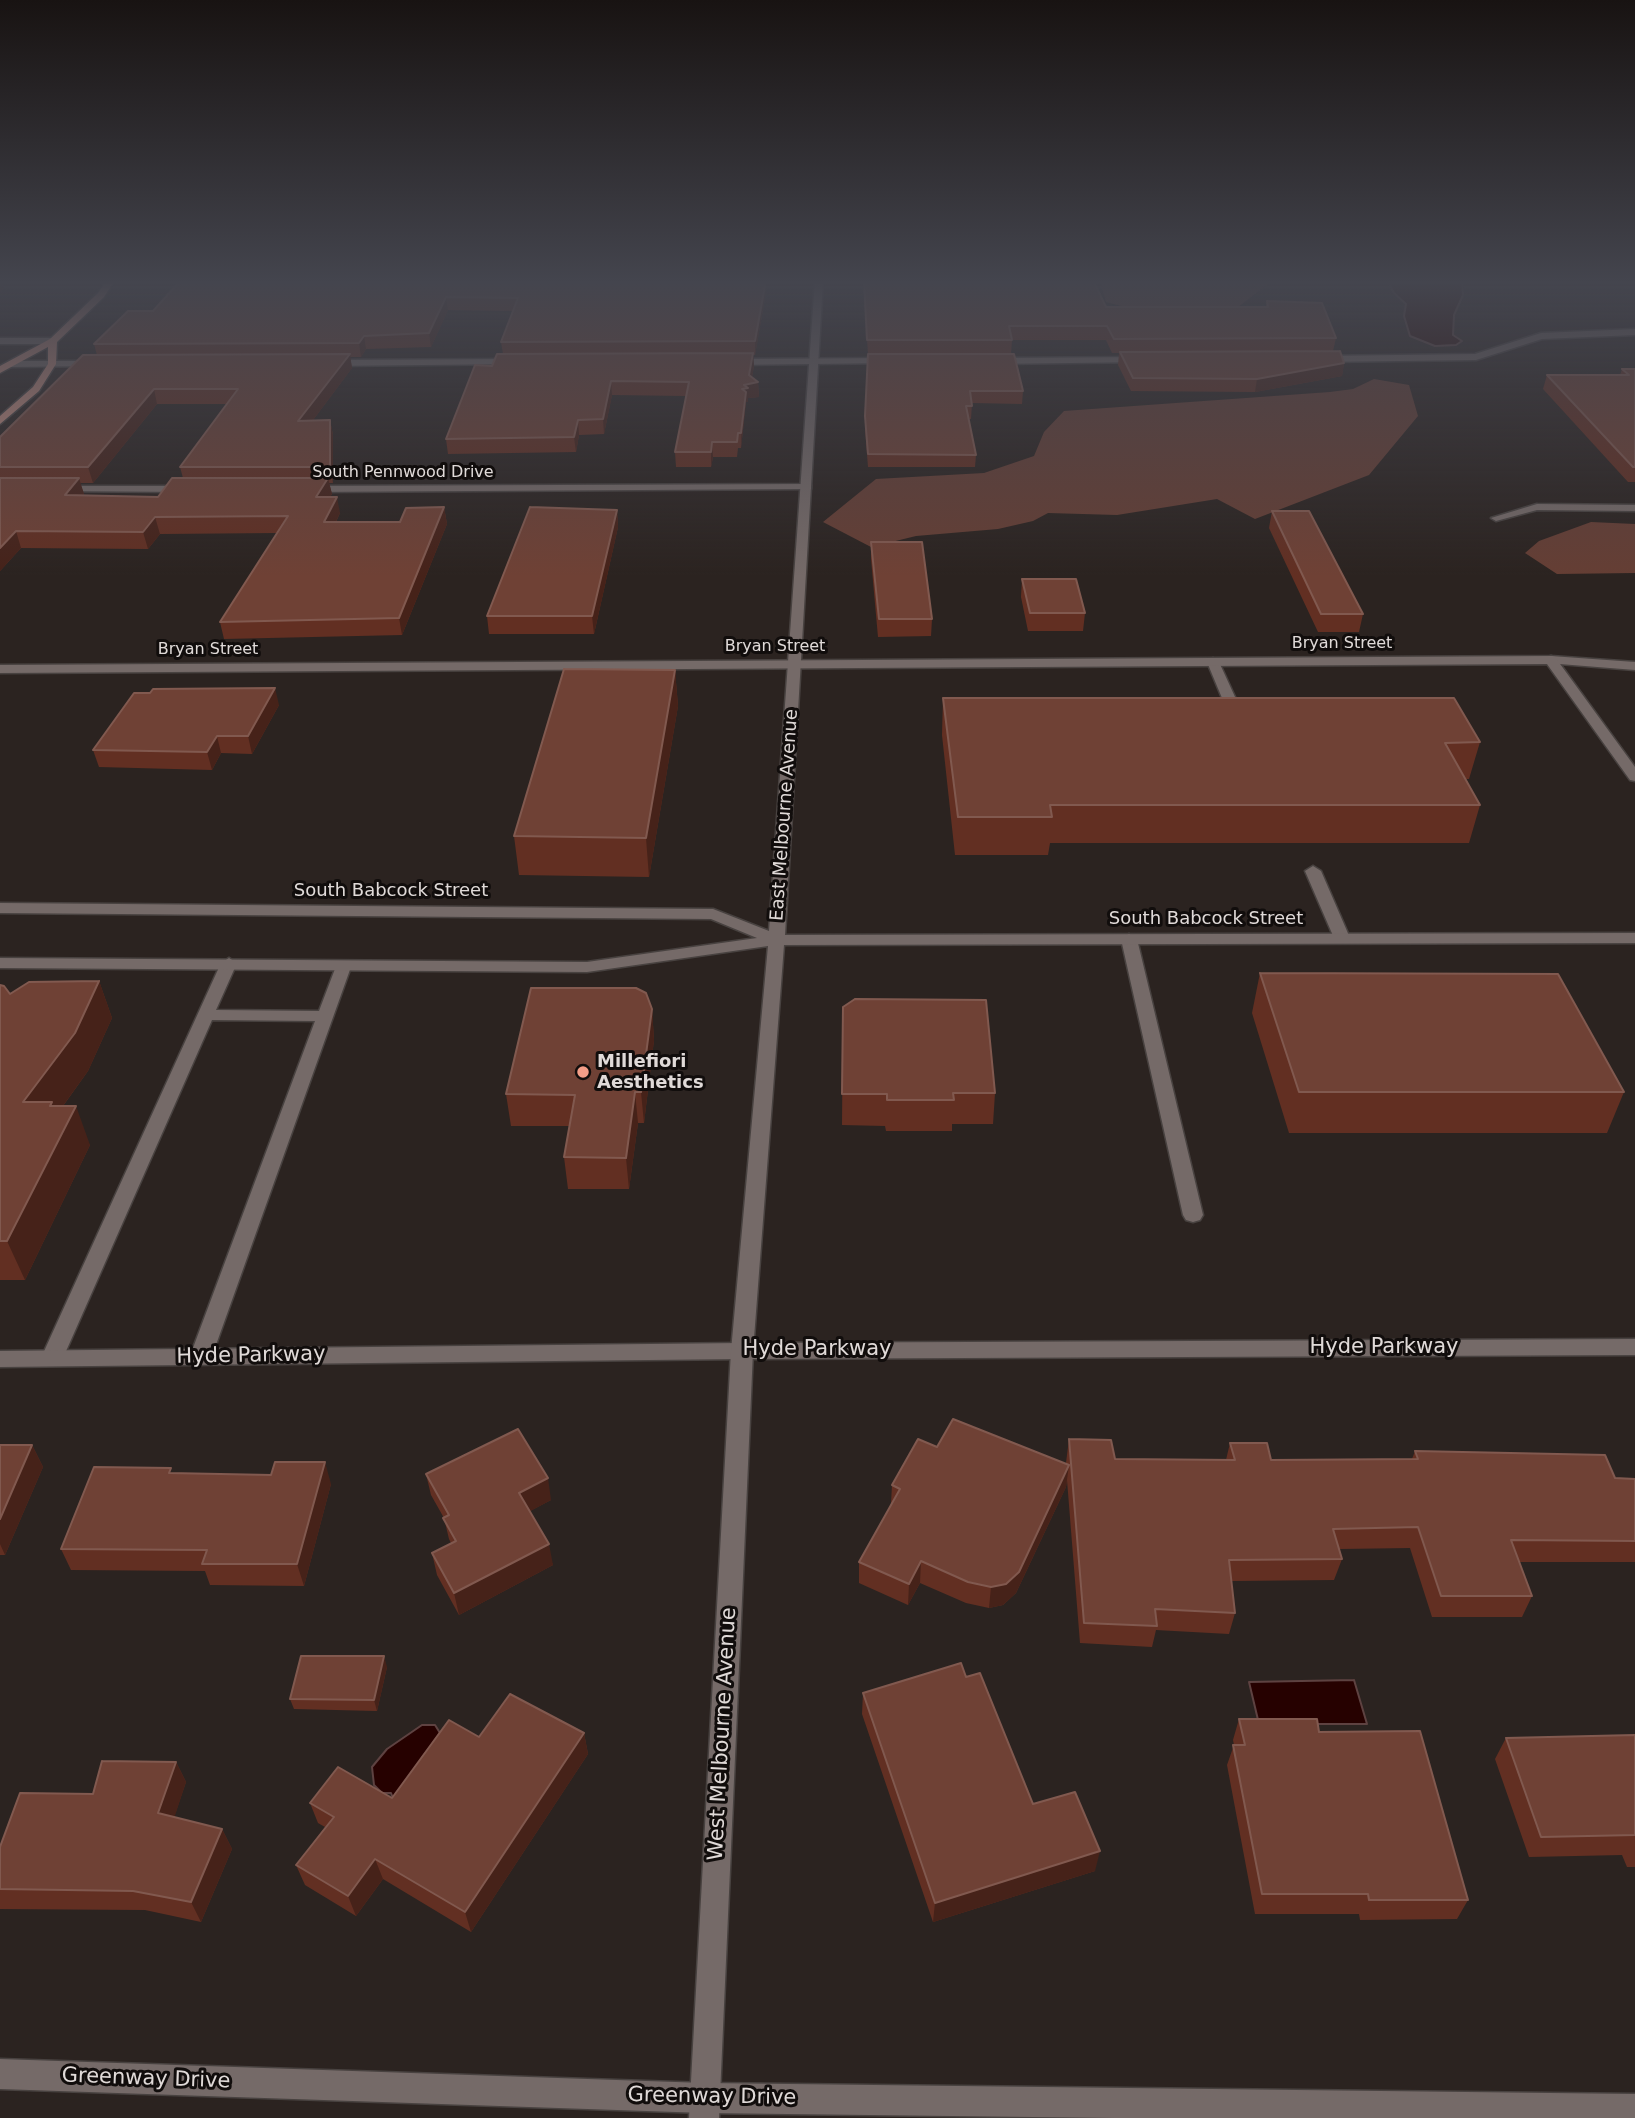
<!DOCTYPE html>
<style>
body{margin:0}
canvas{display:block;background:#2b2320}
</style>
<canvas width="1635" height="2118"></canvas>
<script>
const ctx = document.querySelector('canvas').getContext('2d');
ctx.lineJoin = 'round';
function fillPath(path, color) {
  ctx.fillStyle = color;
  ctx.fill(path, 'evenodd');
}
function toPath(rows) {
  const path = new Path2D();
  for (const r of rows) {
    path.moveTo(r[0], r[1]);
    for (let i = 2; i < r.length; i += 2) path.lineTo(r[i], r[i + 1]);
  }
  return path;
}
function trace(path, color, width, dash) {
  ctx.strokeStyle = color;
  ctx.lineWidth = width;
  ctx.lineCap = dash ? 'butt' : 'round';
  ctx.setLineDash(dash || []);
  ctx.stroke(path);
}
function write(font, color, halo, rows, align = 'center') {
  ctx.font = font + ' "DejaVu Sans",sans-serif';
  ctx.lineWidth = 6;
  ctx.setLineDash([]);
  ctx.textBaseline = 'middle';
  ctx.strokeStyle = halo;
  ctx.fillStyle = color;
  for (const [text, x, y, turn = 0] of rows) {
    ctx.save();
    ctx.translate(x, y);
    ctx.rotate((+turn || 0) * Math.PI / 180);
    ctx.textAlign = isNaN(turn) ? turn : align;
    if (halo) ctx.strokeText(text, 0, 0);
    ctx.fillText(text, 0, 0);
    ctx.restore();
  }
}
fillPath(toPath([
 [1100,280,1273,280,1233,311,1145,312,1106,302],
 [1374,379,1409,385,1418,416,1369,475,1255,519,1217,499,1117,515,1048,513,1033,521,998,529,916,536,871,547,823,522,876,479,984,473,1034,456,1044,432,1064,411,1330,392,1353,389],
 [1591,522,1635,524,1635,573,1557,574,1525,553,1539,541]
]), '#653e34');
const water = toPath([
 [1387,280,1462,280,1463,295,1454,315,1453,335,1462,341,1456,345,1435,346,1410,336,1404,316,1406,304,1394,293,1387,280],
 [1354,1680,1367,1724,1259,1724,1249,1682,1354,1680],
 [422,1725,435,1725,440,1733,393,1798,391,1793,382,1793,374,1785,372,1767,387,1749,422,1725]
]);
fillPath(water, '#260100');
trace(water, '#5e4241', 2);
const lane = toPath([
 [1551,656,1635,662,1635,670,1547,663,1547,657,1551,656],
 [1213,658,1219,662,1241,710,1239,713,1229,713,1227,710,1207,662,1213,658],
 [1313,866,1321,871,1350,938,1348,941,1342,943,1334,938,1305,871,1313,866],
 [1129,934,1137,939,1203,1215,1200,1220,1193,1222,1186,1220,1183,1215,1121,939,1129,934],
 [229,958,237,963,216,1010,319,1011,338,961,350,961,352,964,212,1356,208,1362,201,1364,194,1362,190,1356,315,1021,212,1020,63,1358,59,1364,52,1366,45,1364,41,1358,221,963,229,958]
]);
const street = toPath([
 [1635,329,1635,335,1542,339,1476,360,1320,362,1316,359,1320,356,1475,354,1541,333,1635,329],
 [0,338,53,338,57,341,53,344,0,344,0,338],
 [1142,357,1145,362,995,364,991,361,995,358,1142,357],
 [890,358,893,363,732,365,728,362,732,359,890,358],
 [515,359,518,364,330,366,326,363,330,360,515,359],
 [95,361,98,366,11,367,7,364,11,361,95,361],
 [807,484,811,485,811,489,306,492,301,489,306,486,807,484],
 [58,486,187,486,192,489,187,492,54,491,53,489,58,486],
 [1537,504,1635,505,1635,511,1537,510,1496,521,1491,518,1537,504],
 [1551,656,1555,657,1635,767,1635,781,1630,780,1547,664,0,673,0,665,1551,656],
 [1635,1339,1635,1355,742,1359,0,1367,0,1351,742,1343,1635,1339],
 [0,2059,705,2083,1635,2094,1635,2118,1114,2118,705,2113,0,2089,0,2059]
]);
const secondary = toPath([
 [815,280,823,280,785,935,1635,933,1635,943,784,945,753,1351,719,2118,689,2118,731,1351,768,946,587,972,0,968,0,958,587,962,757,938,711,919,0,913,0,903,713,909,769,931,815,280]
]);
const primary = toPath([
 [107,280,115,280,104,297,57,342,56,364,39,391,0,424,0,416,33,387,48,364,48,347,0,373,0,366,50,339,98,293,107,280]
]);
trace(lane, '#484240', 3);
trace(street, '#484240', 3);
trace(secondary, '#484240', 3);
trace(primary, '#484240', 3);
fillPath(lane, '#756a68');
fillPath(street, '#756a68');
fillPath(secondary, '#756a68');
fillPath(primary, '#c58d7f');
fillPath(toPath([
 [766,280,766,292,755,355,753,355,754,366,752,377,758,382,759,397,748,398,748,402,746,402,741,448,738,448,737,457,713,457,711,467,676,467,675,452,686,396,612,395,604,434,579,435,576,452,448,454,446,439,492,366,503,354,501,342,513,311,448,310,431,347,366,349,361,357,350,357,352,368,313,420,330,420,333,435,333,483,329,483,332,494,330,497,340,513,336,522,400,522,444,507,447,524,402,635,224,639,220,622,277,533,160,534,148,549,21,548,0,571,0,437,97,355,94,344,153,311],
 [157,404,227,404,180,467,183,478,158,497,82,496,84,494,80,483,93,483],
 [863,280,1093,280,1106,307,1266,307,1267,301,1336,338,1333,351,1344,363,1342,376,1255,392,1131,391,1118,365,1119,353,1112,353,1106,340,1012,340,1011,354,1023,391,1022,404,972,403,971,419,969,419,976,455,975,467,868,467,865,428,868,354],
 [1622,369,1635,369,1635,482,1628,482,1543,389,1547,375,1620,375],
 [617,510,618,527,594,634,489,634,487,616],
 [1272,511,1363,614,1359,632,1318,632,1269,528],
 [871,542,932,619,931,636,878,637,871,559],
 [1022,579,1085,613,1083,631,1028,631,1021,597],
 [675,670,678,706,649,877,519,875,514,836],
 [150,693,279,705,252,754,221,753,212,770,99,767,93,750],
 [943,698,1480,742,1469,779,1466,779,1480,805,1469,843,1050,843,1048,855,955,855,942,735],
 [1260,973,1624,1092,1607,1133,1289,1133,1252,1013],
 [99,981,112,1018,88,1071,63,1106,90,1145,25,1280,0,1280,0,985,10,994],
 [843,1007,995,1093,993,1124,952,1124,952,1131,886,1131,885,1126,842,1125],
 [652,1009,654,1040,644,1123,638,1123,629,1189,568,1189,564,1157,570,1126,511,1126,506,1094],
 [1069,1439,1115,1459,1226,1460,1230,1443,1271,1460,1412,1459,1415,1451,1615,1478,1635,1479,1635,1562,1519,1562,1532,1596,1522,1617,1432,1617,1410,1548,1339,1549,1342,1559,1334,1580,1231,1581,1235,1613,1229,1634,1156,1630,1152,1647,1080,1643,1067,1480,1066,1487,1016,1593,1003,1605,989,1608,966,1603,920,1583,908,1605,859,1583,859,1562,891,1504,892,1485,937,1447,1066,1463],
 [0,1445,32,1445,43,1467,5,1555,0,1555],
 [173,1473,331,1484,304,1586,210,1585,205,1571,71,1570,61,1549],
 [426,1474,551,1500,530,1511,553,1565,459,1615,437,1575,432,1553,451,1543,449,1539,444,1518,431,1495],
 [387,1667,377,1711,294,1709,290,1699],
 [966,1677,1033,1804,1095,1871,933,1922,862,1714,863,1693],
 [1239,1719,1319,1732,1468,1900,1457,1919,1360,1920,1359,1914,1255,1914,1227,1765,1234,1745,1233,1740],
 [584,1733,588,1754,471,1932,383,1879,356,1916,305,1885,296,1865,325,1827,318,1823,310,1803,392,1798,479,1737],
 [1635,1735,1635,1867,1627,1867,1622,1855,1529,1857,1495,1759,1506,1738],
 [176,1762,186,1782,174,1817,222,1829,232,1849,201,1922,145,1910,0,1909,0,1847,93,1794]
]), '#622f22');
fillPath(toPath([
 [0,280,2,280,4,287,0,294],
 [766,280,766,292,755,355,755,341],
 [446,297,448,310,431,347,429,333],
 [364,336,366,349,361,357,359,343],
 [753,353,754,366,751,383,758,382,759,397,748,398,748,402,746,402,741,448,742,389,749,375],
 [350,354,352,368,301,436,298,421],
 [1344,363,1342,376,1255,392,1257,379],
 [611,381,612,395,604,434,603,419],
 [154,389,157,404,93,483,88,467],
 [330,420,333,435,333,483,330,467],
 [578,420,579,435,576,452,574,437],
 [712,442,713,457,711,467,711,452],
 [79,478,84,494,69,512,65,495],
 [328,478,332,494,319,513,316,497],
 [337,497,340,513,328,538,324,522],
 [444,507,447,524,402,635,399,618],
 [617,510,618,527,594,634,592,616],
 [155,517,160,534,148,549,143,532],
 [16,531,21,548,0,571,0,548],
 [675,670,678,706,649,877,646,838],
 [275,688,279,705,252,754,248,736],
 [217,736,221,753,212,770,207,752],
 [99,981,112,1018,88,1071,57,1114,76,1106,90,1145,25,1280,7,1241,23,1102],
 [652,1009,654,1040,644,1123,641,1092],
 [635,1092,638,1123,629,1189,626,1158],
 [32,1445,43,1467,5,1555,0,1544,0,1519],
 [325,1462,331,1484,304,1586,297,1564],
 [1069,1465,1066,1487,1016,1593,1003,1605,989,1608,991,1587],
 [548,1478,551,1500,523,1515,519,1493],
 [549,1544,553,1565,459,1615,454,1593],
 [921,1561,920,1583,908,1605,909,1584],
 [384,1656,387,1667,377,1711,374,1700],
 [584,1733,588,1754,471,1932,465,1912],
 [176,1762,186,1782,169,1834,158,1813],
 [222,1829,232,1849,201,1922,191,1902],
 [1100,1851,1095,1871,933,1922,935,1903],
 [375,1859,383,1879,356,1916,348,1896]
]), '#462219');
const building = toPath([
 [181,280,766,280,755,341,501,342,518,298,446,297,429,333,364,336,359,343,94,344,128,311,153,311,181,280],
 [864,280,1093,280,1106,307,1268,307,1267,301,1322,303,1336,338,1114,339,1107,326,1009,326,1012,340,867,340,864,280],
 [1340,351,1344,363,1257,379,1133,378,1120,352,1340,351],
 [753,353,749,375,758,382,744,385,748,388,742,389,746,392,741,433,738,433,737,442,712,442,711,452,675,452,689,382,611,381,603,419,578,420,574,437,446,439,475,365,492,366,497,354,753,353],
 [350,354,298,421,330,420,330,467,180,467,238,389,154,389,88,467,0,467,0,437,83,355,350,354],
 [868,354,1014,354,1023,391,970,391,972,406,966,406,976,455,868,454,865,416,868,354],
 [1622,369,1635,369,1635,467,1633,467,1547,375,1629,375,1622,369],
 [0,478,79,478,65,495,158,497,172,478,328,478,316,497,337,497,324,522,400,522,406,508,444,507,399,618,220,622,288,516,155,517,143,532,16,531,0,548,0,478],
 [530,507,617,510,592,616,487,616,530,507],
 [1272,511,1309,511,1363,614,1321,614,1272,511],
 [871,542,922,542,932,619,879,619,871,542],
 [1022,579,1076,579,1085,613,1030,613,1022,579],
 [564,669,675,670,646,838,514,836,564,669],
 [275,688,248,736,217,736,207,752,93,750,134,693,150,693,153,689,275,688],
 [943,698,1454,698,1480,742,1445,743,1480,805,1050,805,1052,817,958,817,943,698],
 [1260,973,1558,974,1624,1092,1299,1092,1260,973],
 [99,981,75,1033,23,1102,52,1102,50,1106,76,1106,7,1241,0,1241,0,985,4,986,10,994,29,982,99,981],
 [531,988,636,988,646,993,652,1009,641,1092,635,1092,626,1158,564,1157,575,1095,506,1094,531,988],
 [855,999,986,1000,995,1093,953,1093,954,1100,887,1100,887,1094,842,1094,843,1007,855,999],
 [953,1419,1069,1465,1019,1572,1006,1584,991,1587,968,1582,921,1561,909,1584,859,1562,900,1489,892,1485,918,1439,937,1447,953,1419],
 [518,1429,548,1478,519,1493,549,1544,454,1593,432,1553,456,1541,443,1518,449,1515,426,1474,518,1429],
 [1069,1439,1111,1440,1115,1459,1235,1460,1230,1443,1267,1443,1271,1460,1418,1459,1415,1451,1605,1455,1615,1478,1635,1479,1635,1541,1511,1540,1532,1596,1441,1596,1418,1527,1333,1529,1342,1559,1229,1560,1235,1613,1155,1609,1157,1626,1084,1623,1069,1439],
 [0,1445,32,1445,0,1519,0,1445],
 [275,1462,325,1462,297,1564,202,1564,207,1550,61,1549,94,1467,171,1468,169,1473,271,1475,275,1462],
 [301,1656,384,1656,374,1700,290,1699,301,1656],
 [961,1663,966,1677,980,1673,1033,1804,1075,1792,1100,1851,935,1903,863,1693,961,1663],
 [510,1694,584,1733,465,1912,375,1859,348,1896,296,1865,334,1817,310,1803,338,1767,392,1798,449,1720,479,1737,510,1694],
 [1239,1719,1317,1719,1319,1732,1420,1731,1468,1900,1369,1900,1368,1894,1262,1894,1233,1745,1245,1745,1239,1719],
 [1635,1735,1635,1835,1541,1837,1506,1738,1635,1735],
 [102,1761,176,1762,158,1813,222,1829,191,1902,133,1891,0,1889,0,1847,20,1793,93,1794,102,1761]
]);
fillPath(building, '#6f4135');
trace(building, '#81594f', 2);
const sky = ctx.createLinearGradient(0, 0, 0, 576);
sky.addColorStop(0, '#181312');
sky.addColorStop(0.49, '#44454e');
sky.addColorStop(1, '#44454e00');
ctx.fillStyle = sky;
ctx.fillRect(0, 0, 1635, 576);
for (const [x, y, r, color] of [
 [583,1072,7,"#f49e88"]
]) {
  const dot = new Path2D();
  dot.arc(x, y, r, 0, 2 * Math.PI);
  ctx.fillStyle = color;
  ctx.fill(dot);
  trace(dot, '#110d0c', 2.5);
}
write('16px', '#e0dad8', '#110d0c', [
 ["South Pennwood Drive",403,473],
 ["Bryan Street",1342,644],
 ["Bryan Street",775,647],
 ["Bryan Street",208,650]
]);
write('18px', '#e0dad8', '#110d0c', [
 ["East Melbourne Avenue",785,815,-86],
 ["South Babcock Street",391,891],
 ["South Babcock Street",1206,919]
]);
write('bold 18px', '#e0dad8', '#110d0c', [
 ["Millefiori",597,1062],
 ["Aesthetics",597,1083]
], 'left');
write('21px', '#e0dad8', '#110d0c', [
 ["Hyde Parkway",1384,1348],
 ["Hyde Parkway",817,1350],
 ["Hyde Parkway",251,1356,-1],
 ["West Melbourne Avenue",723,1734,-87],
 ["Greenway Drive",146,2079,2],
 ["Greenway Drive",712,2097,1]
]);
</script>
